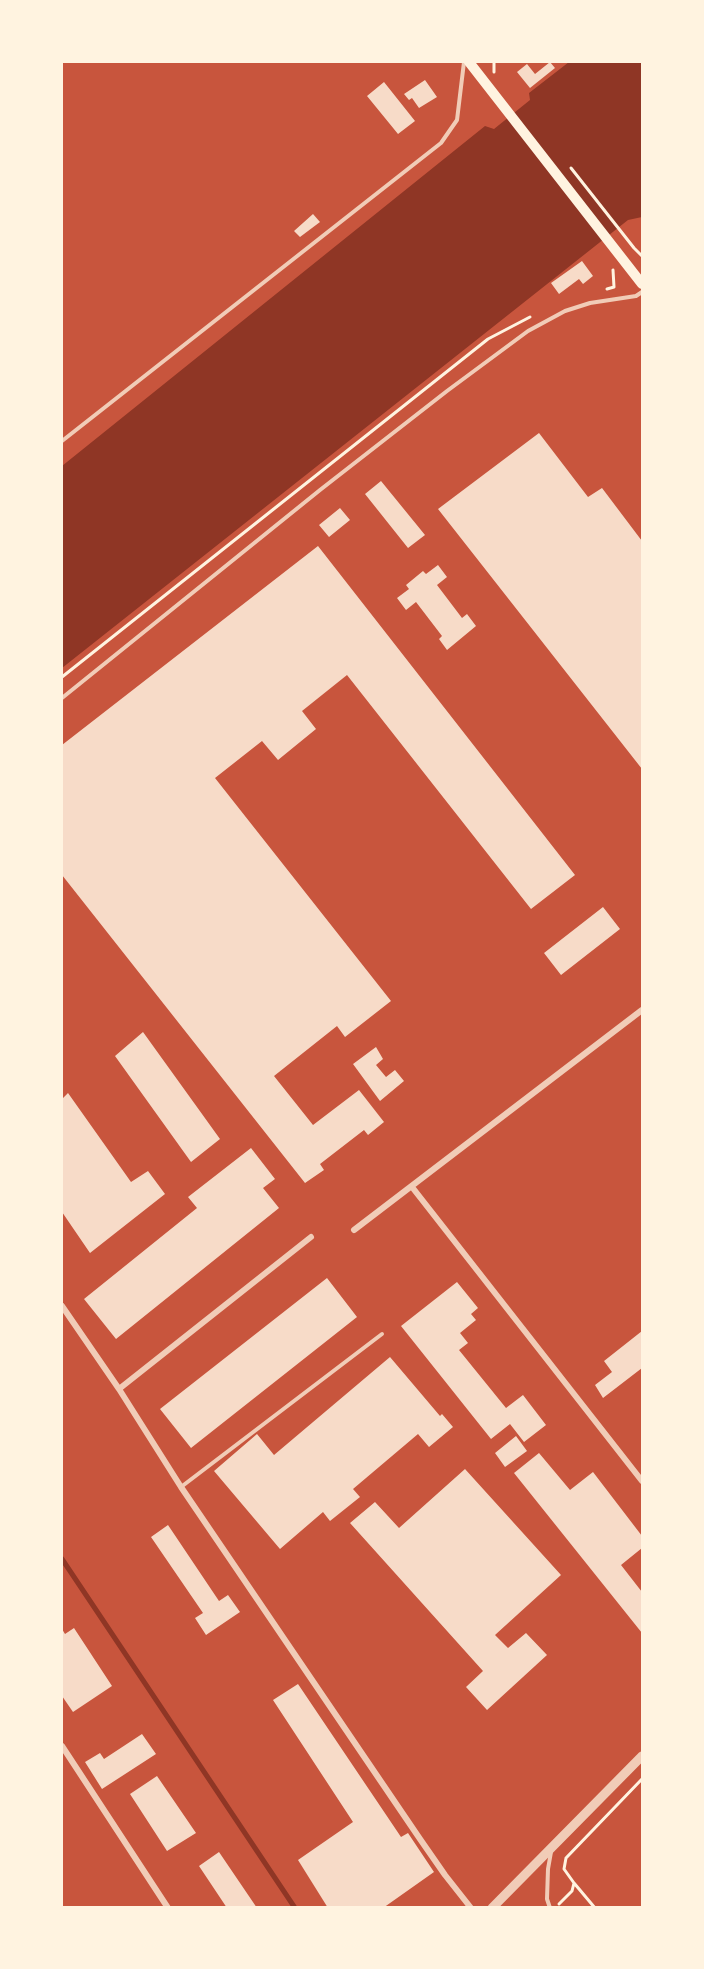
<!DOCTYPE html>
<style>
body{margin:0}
#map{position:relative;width:704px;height:1969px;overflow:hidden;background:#c8553d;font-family:"PT Serif",serif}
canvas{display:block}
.frame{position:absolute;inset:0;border:63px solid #fff3e0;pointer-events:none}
</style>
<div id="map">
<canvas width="704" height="1969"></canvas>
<div class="frame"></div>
</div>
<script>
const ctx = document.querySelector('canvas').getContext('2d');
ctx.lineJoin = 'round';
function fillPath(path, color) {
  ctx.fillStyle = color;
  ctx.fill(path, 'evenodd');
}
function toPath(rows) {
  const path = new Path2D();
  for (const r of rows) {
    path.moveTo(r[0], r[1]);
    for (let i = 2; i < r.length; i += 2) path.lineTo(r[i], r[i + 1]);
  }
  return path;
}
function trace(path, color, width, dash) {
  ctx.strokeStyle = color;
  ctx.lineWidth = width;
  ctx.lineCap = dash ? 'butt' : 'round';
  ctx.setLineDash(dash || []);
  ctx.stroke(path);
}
fillPath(toPath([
 [569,62,642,62,642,217,628,220,62,668,62,466,485,126,494,129,530,100,529,93]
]), '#8f3625');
trace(toPath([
 [62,1559,295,1908]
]), '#8f3625', 5);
fillPath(toPath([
 [550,62,555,68,530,88,517,72,527,64,535,74],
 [425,80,437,97,419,108,412,98,409,100,404,94],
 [384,82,415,121,398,134,367,96],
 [313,214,320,222,300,237,294,231],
 [582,261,593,276,583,284,579,279,559,294,551,283],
 [539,433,588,497,602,488,642,541,642,769,438,509],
 [381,481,425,535,408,548,365,494],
 [340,508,350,520,329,537,319,525],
 [318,546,575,875,531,909,347,675,302,711,316,729,278,760,262,741,215,778,391,1001,345,1037,337,1026,274,1076,313,1125,359,1090,384,1122,368,1135,364,1130,320,1164,324,1170,305,1183,62,875,62,745],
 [438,565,447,577,437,585,462,618,467,614,476,626,447,650,439,639,442,636,416,602,406,610,397,598,409,589,406,585,423,571,426,574],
 [603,907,620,929,561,975,544,953],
 [143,1032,220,1139,191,1162,115,1056],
 [376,1047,383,1059,376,1065,386,1077,395,1070,404,1081,380,1101,353,1064],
 [68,1093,131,1182,148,1171,165,1194,90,1253,62,1212,62,1099],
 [251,1148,275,1179,263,1188,279,1208,116,1339,84,1299,197,1208,188,1197],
 [327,1278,357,1317,191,1448,160,1409],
 [457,1282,478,1308,471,1314,476,1320,460,1333,468,1343,459,1350,506,1408,523,1395,546,1425,524,1442,510,1424,491,1439,401,1326],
 [642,1331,642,1368,603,1398,595,1385,612,1372,604,1361],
 [390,1357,440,1416,442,1414,453,1427,429,1447,418,1434,353,1489,360,1497,330,1521,323,1512,280,1549,214,1471,257,1434,274,1455],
 [516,1436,527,1451,505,1467,495,1453],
 [539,1453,570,1490,593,1472,642,1536,642,1548,621,1565,642,1592,642,1633,514,1473],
 [465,1469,561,1575,495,1635,508,1648,526,1633,547,1655,487,1710,466,1687,483,1671,350,1523,375,1502,399,1528],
 [168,1525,219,1601,228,1595,240,1612,206,1635,195,1618,203,1613,151,1537],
 [74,1628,112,1686,73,1712,62,1696,62,1629,65,1634],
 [298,1684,401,1837,408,1833,434,1872,383,1908,328,1908,298,1860,353,1822,273,1700],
 [142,1734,156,1754,102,1789,85,1762,100,1753,104,1759],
 [157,1776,196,1833,167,1851,130,1794],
 [219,1852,257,1908,227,1908,199,1866]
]), '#f7dbc8');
trace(toPath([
 [494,72,494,62],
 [571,168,634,248,642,256],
 [607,289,614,287,613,270],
 [62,677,488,339,530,317],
 [574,1883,595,1908],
 [559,1904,572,1891,574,1883,564,1869,566,1858,642,1779]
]), '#fff3e0', 3);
trace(toPath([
 [62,441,441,143,457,120,464,62],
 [62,698,320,490,447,391,528,331,565,311,590,303,636,296,642,292],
 [181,1487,382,1334],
 [550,1908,547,1899,548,1869,551,1852]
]), '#f1ccb7', 4);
trace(toPath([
 [412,1187,642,1481],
 [354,1230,642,1010],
 [62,1306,119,1389,181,1487,420,1839,445,1875,471,1908],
 [119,1389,311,1237],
 [62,1746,168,1908]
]), '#f1ccb7', 6);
trace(toPath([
 [492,1908,642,1756]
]), '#f1ccb7', 9);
trace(toPath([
 [469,62,642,284]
]), '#fff3e0', 10);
</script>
